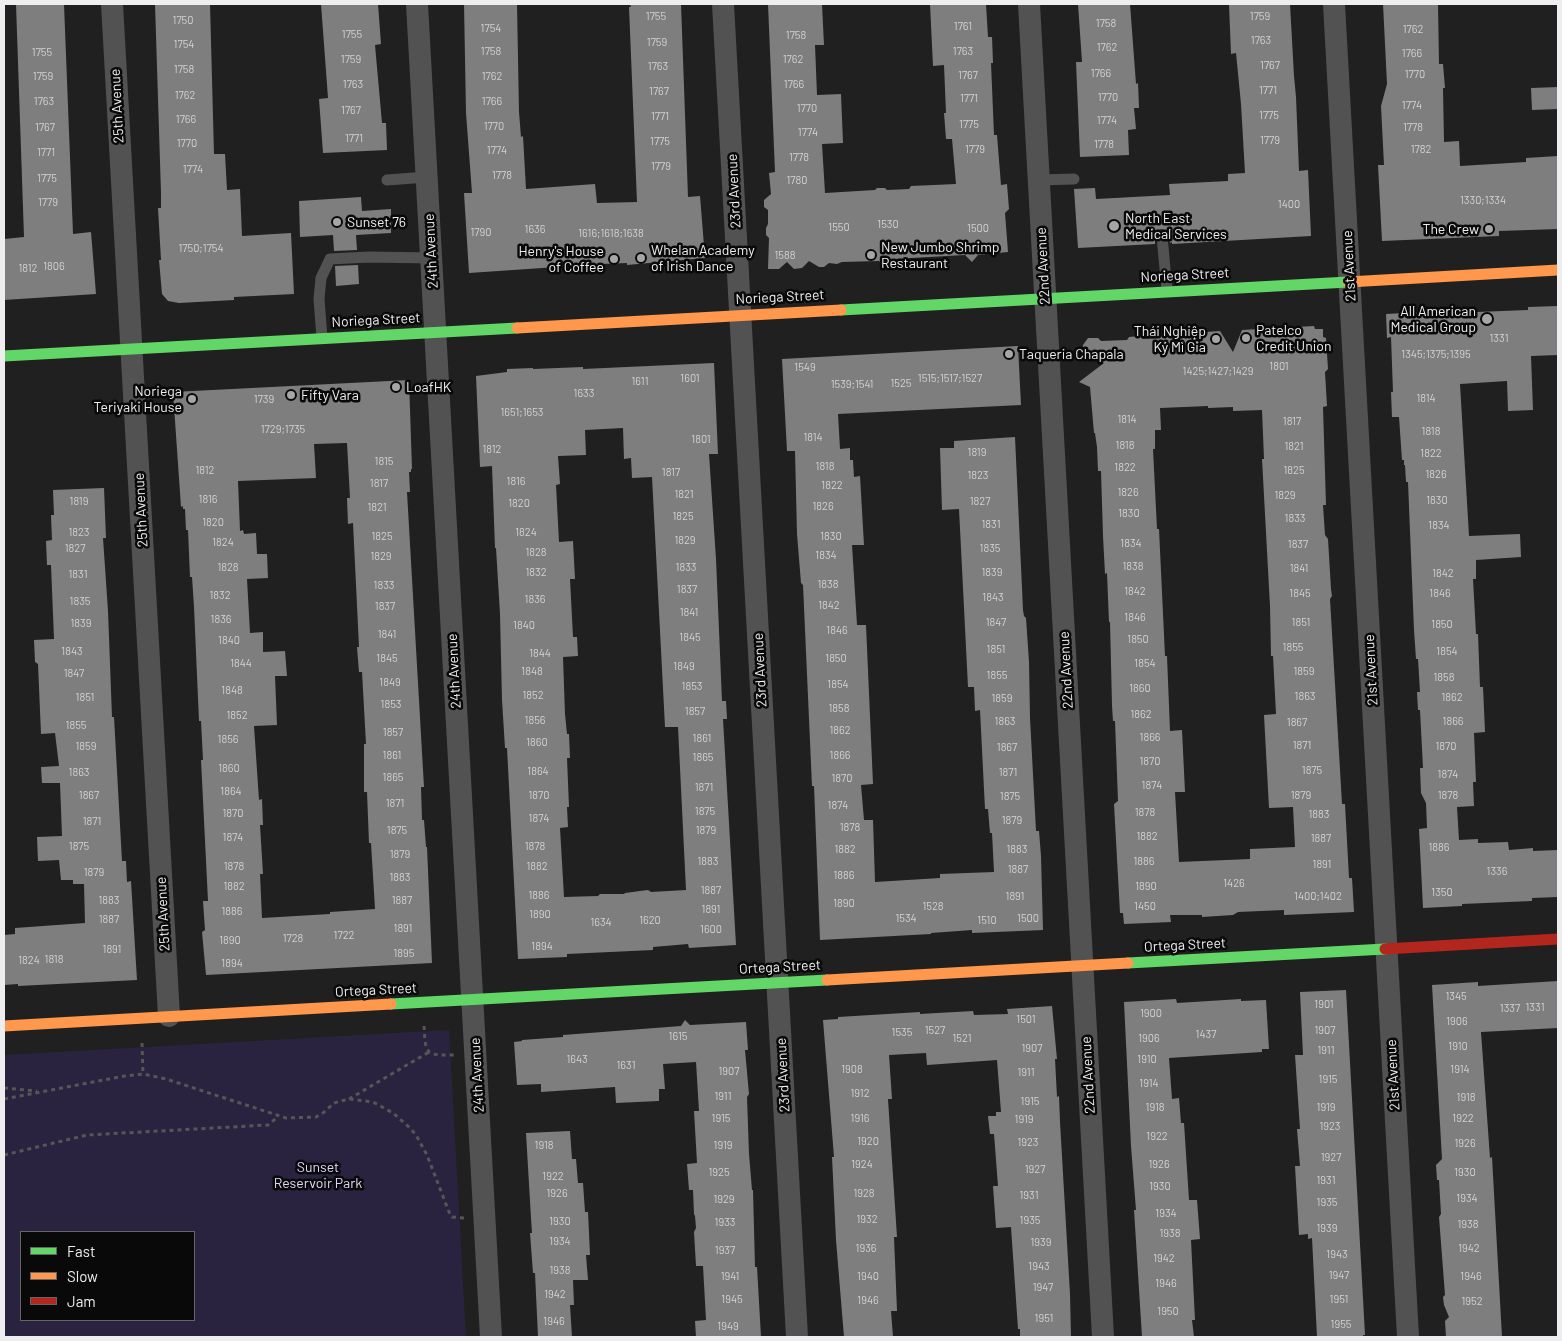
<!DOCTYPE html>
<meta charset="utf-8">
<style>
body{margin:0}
#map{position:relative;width:1562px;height:1341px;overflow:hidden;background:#202020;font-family:Barlow,sans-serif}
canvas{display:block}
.frame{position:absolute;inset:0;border:5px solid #eeedef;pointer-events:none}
.legend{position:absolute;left:20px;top:1231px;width:175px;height:90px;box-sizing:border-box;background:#09090a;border:1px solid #656466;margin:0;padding:6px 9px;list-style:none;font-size:15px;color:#eeedef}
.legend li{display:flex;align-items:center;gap:10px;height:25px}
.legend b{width:25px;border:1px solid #656466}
</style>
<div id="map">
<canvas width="1562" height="1341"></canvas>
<div class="frame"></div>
<ul class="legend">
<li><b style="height:6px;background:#63d668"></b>Fast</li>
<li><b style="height:6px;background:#ff974d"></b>Slow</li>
<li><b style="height:6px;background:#b3261e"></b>Jam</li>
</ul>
</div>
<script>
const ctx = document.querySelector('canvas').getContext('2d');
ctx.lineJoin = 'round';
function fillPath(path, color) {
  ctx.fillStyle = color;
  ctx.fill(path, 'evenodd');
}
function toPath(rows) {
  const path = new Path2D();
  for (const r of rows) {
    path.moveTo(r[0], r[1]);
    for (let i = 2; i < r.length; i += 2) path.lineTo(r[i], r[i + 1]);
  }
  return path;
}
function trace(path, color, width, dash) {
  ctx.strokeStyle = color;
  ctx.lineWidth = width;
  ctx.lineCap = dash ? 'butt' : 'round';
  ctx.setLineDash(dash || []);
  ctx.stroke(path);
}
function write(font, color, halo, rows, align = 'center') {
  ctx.font = font + ' Barlow,sans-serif';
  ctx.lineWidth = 5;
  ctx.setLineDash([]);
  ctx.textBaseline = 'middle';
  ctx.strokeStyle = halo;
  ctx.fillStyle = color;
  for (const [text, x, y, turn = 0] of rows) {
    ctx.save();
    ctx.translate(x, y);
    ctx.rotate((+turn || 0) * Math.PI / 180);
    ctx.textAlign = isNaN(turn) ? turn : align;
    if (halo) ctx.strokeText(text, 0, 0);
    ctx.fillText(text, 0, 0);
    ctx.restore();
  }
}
fillPath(toPath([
 [449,1030,466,1337,4,1337,4,1055],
 [21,1232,194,1232,194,1320,21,1320]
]), '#2a233f');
fillPath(toPath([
 [16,4,64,4,73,234,91,232,96,294,4,300,4,239,24,237],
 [155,4,210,4,214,154,225,154,227,190,240,189,242,236,291,233,294,294,234,297,234,300,179,303,168,301,162,294,159,260,161,260,158,208,161,208,161,193],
 [321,4,378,4,381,44,375,45,382,123,386,123,387,150,323,153,319,99,328,98],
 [464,4,517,4,519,112,521,137,523,136,526,189,595,184,597,203,637,202,629,7,631,7,630,4,681,4,688,197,700,196,705,258,627,265,627,263,601,264,469,273,464,193,472,193,466,113],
 [768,4,822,4,824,45,815,45,817,95,841,94,843,143,822,144,825,193,875,190,877,188,885,188,887,190,909,189,911,186,956,184,952,139,946,139,944,113,946,113,944,65,933,66,930,4,986,4,988,37,992,37,993,63,991,63,994,135,997,135,1001,185,1007,184,1009,209,1005,213,1008,252,978,255,972,262,965,255,893,259,889,262,881,263,879,261,842,262,837,264,829,263,824,267,819,267,809,261,802,268,794,269,787,262,779,269,768,269,769,238,766,235,766,228,768,224,768,210,764,207,764,200,771,194,769,173,775,172],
 [1078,4,1130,4,1136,84,1138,83,1139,108,1134,108,1136,129,1128,130,1129,155,1080,157,1076,62,1082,62],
 [1229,4,1290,4,1294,76,1296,97,1299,171,1308,170,1311,236,1172,244,1172,242,1170,243,1168,232,1162,229,1157,230,1155,233,1155,244,1078,248,1074,189,1095,188,1096,199,1170,195,1169,184,1228,181,1228,174,1245,173,1241,104,1236,53,1231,54],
 [1383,4,1438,4,1439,64,1443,64,1445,88,1443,88,1444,142,1459,141,1460,166,1526,162,1526,158,1558,156,1558,229,1499,231,1499,236,1382,241,1378,165,1384,165,1381,106,1387,84],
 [1558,87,1558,109,1532,110,1531,88],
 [361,197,362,211,391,209,391,233,356,235,357,250,334,251,333,235,300,237,299,201],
 [358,265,359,284,336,286,335,266],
 [1558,306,1558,355,1531,356,1533,410,1508,411,1507,381,1460,384,1469,536,1520,534,1521,557,1476,560,1476,579,1473,579,1476,634,1478,634,1480,687,1483,687,1485,732,1474,733,1476,782,1473,782,1474,806,1457,807,1459,840,1478,839,1478,843,1508,842,1509,850,1533,848,1533,851,1558,850,1558,897,1532,898,1532,901,1462,904,1462,906,1423,908,1419,829,1427,828,1426,803,1421,793,1420,768,1423,768,1420,710,1418,710,1417,692,1420,692,1418,659,1416,659,1414,630,1408,482,1406,482,1405,465,1404,465,1404,460,1402,460,1399,417,1392,417,1391,392,1393,392,1391,337,1387,338,1386,314,1476,309,1477,312,1528,310,1528,307],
 [1314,326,1315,329,1323,329,1323,337,1326,338,1328,369,1325,372,1327,406,1323,407,1326,505,1323,505,1325,535,1328,539,1331,589,1332,596,1330,599,1342,804,1345,804,1349,878,1352,878,1354,912,1284,915,1284,910,1238,912,1233,915,1202,917,1202,915,1170,915,1171,922,1124,924,1123,913,1120,913,1114,804,1118,801,1115,721,1113,721,1112,706,1110,622,1109,622,1107,573,1105,574,1103,536,1101,471,1098,471,1097,447,1095,433,1094,433,1090,387,1079,382,1104,363,1083,355,1083,345,1088,338,1098,338,1101,341,1127,340,1129,337,1140,336,1143,339,1160,338,1163,335,1220,331,1233,352,1242,330],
 [1208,406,1208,408,1233,407,1233,411,1262,410,1264,459,1262,459,1270,606,1271,656,1273,656,1276,714,1264,715,1269,808,1293,807,1295,847,1250,849,1250,859,1179,862,1175,792,1185,792,1182,730,1170,731,1167,656,1165,656,1159,529,1157,529,1153,449,1155,449,1155,430,1161,430,1160,408],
 [1018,346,1021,405,838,414,840,449,850,448,850,460,853,460,854,477,860,476,864,545,852,545,857,625,866,625,873,784,861,785,864,820,873,820,875,882,940,878,940,874,994,872,992,833,990,833,988,809,985,809,980,710,975,711,974,687,968,687,959,509,942,510,940,448,954,448,954,441,1015,437,1023,610,1024,616,1026,618,1029,662,1030,718,1036,831,1039,831,1041,856,1043,930,972,933,972,930,931,933,931,934,820,940,814,786,812,786,803,585,801,583,797,534,795,451,787,451,782,359],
 [714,363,718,454,709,454,716,559,722,701,726,701,727,719,723,719,736,945,689,948,688,944,653,947,653,950,567,954,567,957,518,959,507,748,505,748,502,700,500,614,496,548,495,548,492,466,480,467,476,376,507,372,507,369,533,368,533,369,583,367,583,369],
 [623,428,624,459,631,458,632,478,652,477,665,727,678,727,686,890,651,892,648,890,640,891,625,893,624,894,600,894,598,896,564,897,560,828,568,827,567,807,569,807,567,758,570,758,569,734,567,734,565,714,563,657,578,656,577,637,573,637,570,579,575,579,573,541,559,542,556,485,560,484,558,456,586,455,585,430],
 [409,380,412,469,411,469,411,472,409,472,410,492,407,492,424,787,421,787,422,820,424,820,426,847,427,847,432,963,206,975,202,932,205,930,203,901,208,901,201,760,203,760,201,721,199,721,194,607,192,577,190,577,188,530,186,530,185,509,183,509,183,506,181,507,173,392],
 [347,443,350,498,347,498,348,524,353,523,359,647,357,647,359,672,362,672,366,744,364,744,364,792,367,792,369,843,371,843,375,909,330,912,330,914,262,918,260,874,263,874,260,825,263,825,262,799,259,800,254,726,277,725,275,676,287,676,285,651,263,652,263,632,250,633,247,579,268,578,267,554,257,554,256,533,244,534,243,530,240,531,238,481,316,478,314,444],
 [104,488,106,538,103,538,108,611,112,717,114,717,122,861,126,861,127,882,131,881,137,980,18,986,18,984,4,985,4,935,15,934,15,928,85,923,84,884,73,884,73,880,61,880,59,860,38,861,37,837,62,836,60,783,42,783,41,767,59,766,55,733,41,734,38,664,35,662,34,640,54,639,51,565,47,565,46,541,52,540,51,515,54,515,53,490],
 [1558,981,1558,1028,1481,1032,1490,1158,1492,1157,1502,1337,1446,1337,1445,1321,1449,1317,1444,1305,1443,1297,1445,1295,1439,1217,1441,1214,1439,1180,1437,1180,1436,1165,1442,1159,1432,985,1478,982,1478,986],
 [1346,990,1365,1335,1363,1335,1363,1337,1317,1337,1312,1238,1308,1239,1308,1234,1299,1235,1295,1166,1300,1166,1297,1129,1300,1129,1295,1055,1303,1055,1300,992],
 [1176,999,1177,1003,1241,999,1241,1001,1266,1000,1269,1049,1262,1049,1262,1052,1169,1058,1172,1099,1179,1098,1181,1123,1184,1123,1189,1200,1197,1200,1200,1239,1191,1240,1195,1320,1192,1320,1194,1337,1142,1337,1134,1210,1136,1210,1131,1146,1124,1002],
 [1052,1006,1057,1059,1055,1059,1057,1097,1059,1096,1060,1122,1070,1294,1071,1337,1020,1337,1020,1329,1018,1329,1011,1227,996,1228,993,1186,998,1186,994,1134,990,1134,988,1116,996,1116,996,1112,1001,1112,997,1060,927,1065,926,1053,889,1055,892,1099,888,1099,897,1237,894,1237,897,1311,891,1311,893,1337,844,1337,836,1240,832,1157,834,1157,823,1020,838,1019,838,1017,920,1012,920,1014,973,1011,974,1015,1008,1014,1007,1009],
 [685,1020,690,1025,746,1022,748,1050,745,1050,749,1094,747,1097,749,1154,752,1190,753,1190,755,1267,757,1267,761,1337,696,1337,695,1321,706,1320,703,1266,696,1266,694,1232,696,1228,695,1216,694,1214,693,1190,689,1190,687,1164,697,1163,694,1111,699,1111,696,1062,663,1064,665,1089,659,1089,659,1101,616,1103,615,1087,541,1092,541,1084,517,1085,514,1042,522,1041,522,1040,563,1037,563,1035,681,1026],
 [570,1131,572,1159,576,1159,578,1183,583,1183,585,1212,588,1212,590,1255,586,1255,588,1280,573,1280,574,1305,570,1305,572,1337,538,1337,535,1273,533,1273,530,1233,532,1233,531,1218,526,1133]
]), '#7e7e7f');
trace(toPath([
 [424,1026,425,1041,426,1046,429,1052,433,1054,439,1055,455,1055],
 [142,1043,143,1074],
 [4,1088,37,1091],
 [4,1099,125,1076,143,1074,166,1079,286,1118,316,1117,323,1113,334,1103,341,1101,349,1099,366,1101,375,1103,393,1113,409,1127,416,1135,427,1155,449,1212,452,1217,464,1218],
 [349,1099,429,1052],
 [4,1155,87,1135,268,1125,278,1117]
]), '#565656', 3, [4, 4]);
trace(toPath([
 [387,180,427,177],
 [1038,180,1074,179],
 [1162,236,1167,291],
 [322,338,319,299,321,278,330,259,369,257,432,258]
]), '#525252', 11);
trace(toPath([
 [112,4,169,1016],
 [417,4,491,1337],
 [723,4,797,1337],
 [1029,4,1103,1337],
 [1334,4,1408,1337]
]), '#525252', 22);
trace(toPath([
 [841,310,1348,282],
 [4,356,517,328],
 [1128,963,1385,949],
 [391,1004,827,980]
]), '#63d668', 11);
trace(toPath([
 [1348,282,1558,270],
 [517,328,841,310],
 [827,980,1128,963],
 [4,1026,391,1004]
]), '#ff974d', 11);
trace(toPath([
 [1385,949,1558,939]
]), '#b3261e', 11);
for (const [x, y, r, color] of [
 [337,222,5,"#a6a5a7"],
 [1114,226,6,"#a6a5a7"],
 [1489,229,5,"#a6a5a7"],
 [871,255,5,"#a6a5a7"],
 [641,258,5,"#a6a5a7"],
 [614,259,5,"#a6a5a7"],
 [1487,319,6,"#a6a5a7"],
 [1246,338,5,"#a6a5a7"],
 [1216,339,5,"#a6a5a7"],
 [1009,354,5,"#a6a5a7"],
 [396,387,5,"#a6a5a7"],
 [291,395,5,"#a6a5a7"],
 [192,399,5,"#a6a5a7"]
]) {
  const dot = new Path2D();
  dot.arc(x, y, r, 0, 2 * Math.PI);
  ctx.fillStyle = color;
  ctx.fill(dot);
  trace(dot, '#09090a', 2);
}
write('11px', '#d2d1d3', null, [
 ["1755",656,16],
 ["1759",1260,16],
 ["1750",183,20],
 ["1758",1106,23],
 ["1761",963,26],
 ["1754",491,28],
 ["1762",1413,29],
 ["1755",352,34],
 ["1758",796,35],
 ["1763",1261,40],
 ["1759",657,42],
 ["1754",184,44],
 ["1762",1107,47],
 ["1758",491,51],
 ["1763",963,51],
 ["1755",42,52],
 ["1766",1412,53],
 ["1759",351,59],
 ["1762",793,59],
 ["1767",1270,65],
 ["1763",658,66],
 ["1758",184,69],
 ["1766",1101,73],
 ["1770",1415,74],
 ["1767",968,75],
 ["1759",43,76],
 ["1762",492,76],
 ["1763",353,84],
 ["1766",794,84],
 ["1771",1268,90],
 ["1767",659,91],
 ["1762",185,95],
 ["1770",1108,97],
 ["1771",969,98],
 ["1763",44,101],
 ["1766",492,101],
 ["1774",1412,105],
 ["1770",807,108],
 ["1767",351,110],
 ["1775",1269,115],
 ["1771",660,116],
 ["1766",186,119],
 ["1774",1107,120],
 ["1775",969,124],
 ["1770",494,126],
 ["1767",45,127],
 ["1778",1413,127],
 ["1774",808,132],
 ["1771",354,138],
 ["1779",1270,140],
 ["1775",660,141],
 ["1770",187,143],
 ["1778",1104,144],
 ["1779",975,149],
 ["1782",1421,149],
 ["1774",497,150],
 ["1771",46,152],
 ["1778",799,157],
 ["1779",661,166],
 ["1774",193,169],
 ["1778",502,175],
 ["1775",47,178],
 ["1780",797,180],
 ["1330;1334",1483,200],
 ["1779",48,202],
 ["1400",1289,204],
 ["1530",888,224],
 ["1550",839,227],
 ["1500",978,228],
 ["1636",535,229],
 ["1790",481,232],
 ["1616;1618;1638",611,233],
 ["1750;1754",201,248],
 ["1588",785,255],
 ["1806",54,266],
 ["1812",28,268],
 ["1331",1499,338],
 ["1345;1375;1395",1436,354],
 ["1801",1279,366],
 ["1549",805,367],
 ["1425;1427;1429",1218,371],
 ["1601",690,378],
 ["1515;1517;1527",950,378],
 ["1611",640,381],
 ["1525",901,383],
 ["1539;1541",852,384],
 ["1633",584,393],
 ["1814",1426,398],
 ["1739",264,399],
 ["1651;1653",522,412],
 ["1814",1127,419],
 ["1817",1292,421],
 ["1729;1735",283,429],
 ["1818",1431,431],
 ["1814",813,437],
 ["1801",701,439],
 ["1818",1125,445],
 ["1821",1294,446],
 ["1812",492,449],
 ["1819",977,452],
 ["1822",1431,453],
 ["1815",384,461],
 ["1818",825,466],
 ["1822",1125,467],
 ["1812",205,470],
 ["1825",1294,470],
 ["1817",671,472],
 ["1826",1436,474],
 ["1823",978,475],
 ["1816",516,481],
 ["1817",379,483],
 ["1822",832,485],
 ["1826",1128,492],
 ["1821",684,494],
 ["1829",1285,495],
 ["1816",208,499],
 ["1830",1437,500],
 ["1819",79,501],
 ["1827",980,501],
 ["1820",519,503],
 ["1826",823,506],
 ["1821",377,507],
 ["1830",1129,513],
 ["1825",683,516],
 ["1833",1295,518],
 ["1820",213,522],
 ["1831",991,524],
 ["1834",1439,525],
 ["1823",79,532],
 ["1824",526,532],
 ["1825",382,536],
 ["1830",831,536],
 ["1829",685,540],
 ["1824",223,542],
 ["1834",1131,543],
 ["1837",1298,544],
 ["1827",75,548],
 ["1835",990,548],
 ["1828",536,552],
 ["1834",826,555],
 ["1829",381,556],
 ["1838",1133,566],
 ["1828",228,567],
 ["1833",686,567],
 ["1841",1299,568],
 ["1832",536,572],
 ["1839",992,572],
 ["1842",1443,573],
 ["1831",78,574],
 ["1838",828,584],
 ["1833",384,585],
 ["1837",687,589],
 ["1842",1135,591],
 ["1845",1300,593],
 ["1846",1440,593],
 ["1832",220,595],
 ["1843",993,597],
 ["1836",535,599],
 ["1835",80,601],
 ["1842",829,605],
 ["1837",385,606],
 ["1841",689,612],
 ["1846",1135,617],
 ["1836",221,619],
 ["1847",996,622],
 ["1851",1301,622],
 ["1839",81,623],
 ["1850",1442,624],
 ["1840",524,625],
 ["1846",837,630],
 ["1841",387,634],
 ["1845",690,637],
 ["1850",1138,639],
 ["1840",229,640],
 ["1855",1293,647],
 ["1851",996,649],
 ["1843",72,651],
 ["1854",1447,651],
 ["1844",540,653],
 ["1845",387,658],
 ["1850",836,658],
 ["1844",241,663],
 ["1854",1145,663],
 ["1849",684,666],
 ["1848",532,671],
 ["1859",1304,671],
 ["1847",74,673],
 ["1855",997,675],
 ["1858",1444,677],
 ["1849",390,682],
 ["1854",838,684],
 ["1853",692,686],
 ["1860",1140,688],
 ["1848",232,690],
 ["1852",533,695],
 ["1863",1305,696],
 ["1851",85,697],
 ["1862",1452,697],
 ["1859",1002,698],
 ["1853",391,704],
 ["1858",839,708],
 ["1857",695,711],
 ["1862",1141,714],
 ["1852",237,715],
 ["1856",535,720],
 ["1863",1005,721],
 ["1866",1453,721],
 ["1867",1297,722],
 ["1855",76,725],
 ["1862",840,730],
 ["1857",393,732],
 ["1866",1150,737],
 ["1861",702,738],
 ["1856",228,739],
 ["1860",537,742],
 ["1871",1302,745],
 ["1859",86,746],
 ["1870",1446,746],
 ["1867",1007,747],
 ["1861",392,755],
 ["1866",840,755],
 ["1865",703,757],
 ["1870",1150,761],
 ["1860",229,768],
 ["1875",1312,770],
 ["1864",538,771],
 ["1863",79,772],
 ["1871",1008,772],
 ["1874",1448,774],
 ["1865",393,777],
 ["1870",842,778],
 ["1874",1152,785],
 ["1871",704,787],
 ["1864",231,791],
 ["1867",89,795],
 ["1870",539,795],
 ["1879",1301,795],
 ["1878",1448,795],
 ["1875",1010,796],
 ["1871",395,803],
 ["1874",838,805],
 ["1875",705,811],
 ["1878",1145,812],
 ["1870",233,813],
 ["1883",1319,814],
 ["1874",539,818],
 ["1879",1012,820],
 ["1871",92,821],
 ["1878",850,827],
 ["1875",397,830],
 ["1879",706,830],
 ["1882",1147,836],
 ["1874",233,837],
 ["1887",1321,838],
 ["1875",79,846],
 ["1878",535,846],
 ["1886",1439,847],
 ["1882",845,849],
 ["1883",1017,849],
 ["1879",400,854],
 ["1883",708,861],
 ["1886",1144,861],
 ["1891",1322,864],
 ["1878",234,866],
 ["1882",537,866],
 ["1887",1018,869],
 ["1336",1497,871],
 ["1879",94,872],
 ["1886",844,875],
 ["1883",400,877],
 ["1426",1234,883],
 ["1882",234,886],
 ["1890",1146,886],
 ["1887",711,890],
 ["1350",1442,892],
 ["1886",539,895],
 ["1891",1015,896],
 ["1400;1402",1318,896],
 ["1883",109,900],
 ["1887",402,900],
 ["1890",844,903],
 ["1528",933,906],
 ["1450",1145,906],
 ["1891",711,909],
 ["1886",232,911],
 ["1890",540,914],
 ["1534",906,918],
 ["1500",1028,918],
 ["1887",109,919],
 ["1620",650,920],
 ["1510",987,920],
 ["1634",601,922],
 ["1891",403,928],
 ["1600",711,929],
 ["1722",344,935],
 ["1728",293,938],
 ["1890",230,940],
 ["1894",542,946],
 ["1891",112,949],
 ["1895",404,953],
 ["1818",54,959],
 ["1824",29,960],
 ["1894",232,963],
 ["1345",1456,996],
 ["1901",1324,1004],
 ["1331",1535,1007],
 ["1337",1510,1008],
 ["1900",1151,1013],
 ["1501",1026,1019],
 ["1906",1457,1021],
 ["1527",935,1030],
 ["1907",1325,1030],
 ["1535",902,1032],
 ["1437",1206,1034],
 ["1615",678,1036],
 ["1521",962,1038],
 ["1906",1149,1038],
 ["1910",1458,1046],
 ["1907",1032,1048],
 ["1911",1326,1050],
 ["1643",577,1059],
 ["1910",1147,1059],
 ["1631",626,1065],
 ["1908",852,1069],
 ["1914",1460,1069],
 ["1907",729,1071],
 ["1911",1026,1072],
 ["1915",1328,1079],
 ["1914",1149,1083],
 ["1912",860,1093],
 ["1911",723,1096],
 ["1918",1466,1097],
 ["1915",1030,1101],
 ["1918",1155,1107],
 ["1919",1326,1107],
 ["1915",721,1118],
 ["1916",860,1118],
 ["1922",1463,1118],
 ["1919",1024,1119],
 ["1923",1330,1126],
 ["1922",1157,1136],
 ["1920",868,1141],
 ["1923",1028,1142],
 ["1926",1465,1143],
 ["1918",544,1145],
 ["1919",723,1145],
 ["1927",1331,1157],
 ["1924",862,1164],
 ["1926",1159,1164],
 ["1927",1035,1169],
 ["1925",719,1172],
 ["1930",1465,1172],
 ["1922",553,1176],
 ["1931",1326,1180],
 ["1930",1160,1186],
 ["1926",557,1193],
 ["1928",864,1193],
 ["1931",1029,1195],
 ["1934",1467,1198],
 ["1929",724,1199],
 ["1935",1327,1202],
 ["1934",1166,1213],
 ["1932",867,1219],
 ["1935",1030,1220],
 ["1930",560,1221],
 ["1933",725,1222],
 ["1938",1468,1224],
 ["1939",1327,1228],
 ["1938",1170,1233],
 ["1934",560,1241],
 ["1939",1041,1242],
 ["1936",866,1248],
 ["1942",1469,1248],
 ["1937",725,1250],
 ["1943",1337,1254],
 ["1942",1164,1258],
 ["1943",1039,1266],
 ["1938",560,1270],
 ["1947",1339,1275],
 ["1941",730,1276],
 ["1940",868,1276],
 ["1946",1471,1276],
 ["1946",1166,1283],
 ["1947",1043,1287],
 ["1942",555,1294],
 ["1945",732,1299],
 ["1951",1339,1299],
 ["1946",868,1300],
 ["1952",1472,1301],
 ["1950",1168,1311],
 ["1951",1044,1318],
 ["1946",554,1321],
 ["1955",1341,1324],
 ["1949",728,1326]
]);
write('14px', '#eeedef', '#09090a', [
 ["25th Avenue",117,106,-93],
 ["23rd Avenue",734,191,-93],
 ["24th Avenue",431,251,-93],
 ["22nd Avenue",1043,266,-93],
 ["21st Avenue",1349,266,-93],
 ["Noriega Street",1185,275,-3],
 ["Noriega Street",780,297,-3],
 ["Noriega Street",376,320,-3],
 ["25th Avenue",141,510,-93],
 ["23rd Avenue",760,670,-93],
 ["22nd Avenue",1066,670,-93],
 ["21st Avenue",1371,670,-93],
 ["24th Avenue",454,671,-93],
 ["25th Avenue",163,914,-93],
 ["Ortega Street",1185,945,-3],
 ["Ortega Street",780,967,-3],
 ["Ortega Street",376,990,-3],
 ["24th Avenue",477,1075,-93],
 ["23rd Avenue",783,1075,-93],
 ["22nd Avenue",1088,1075,-93],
 ["21st Avenue",1393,1075,-93]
]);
write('14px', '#eeedef', '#09090a', [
 ["North East",1125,218],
 ["Medical Services",1125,234],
 ["Sunset 76",347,222],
 ["The Crew",1479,229,"right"],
 ["New Jumbo Shrimp",881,247],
 ["Restaurant",881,263],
 ["Whelan Academy",651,250],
 ["of Irish Dance",651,266],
 ["Henry's House",604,251,"right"],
 ["of Coffee",604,267,"right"],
 ["All American",1476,311,"right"],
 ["Medical Group",1476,327,"right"],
 ["Patelco",1256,330],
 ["Credit Union",1256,346],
 ["Thái Nghiệp",1206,331,"right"],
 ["Ký Mì Gia",1206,347,"right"],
 ["Taqueria Chapala",1019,354],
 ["LoafHK",406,387],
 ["Noriega",182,391,"right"],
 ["Teriyaki House",182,407,"right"],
 ["Fifty Vara",301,395]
], 'left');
write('14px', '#dfd9fb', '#09090a', [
 ["Sunset",318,1167],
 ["Reservoir Park",318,1183]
]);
</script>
